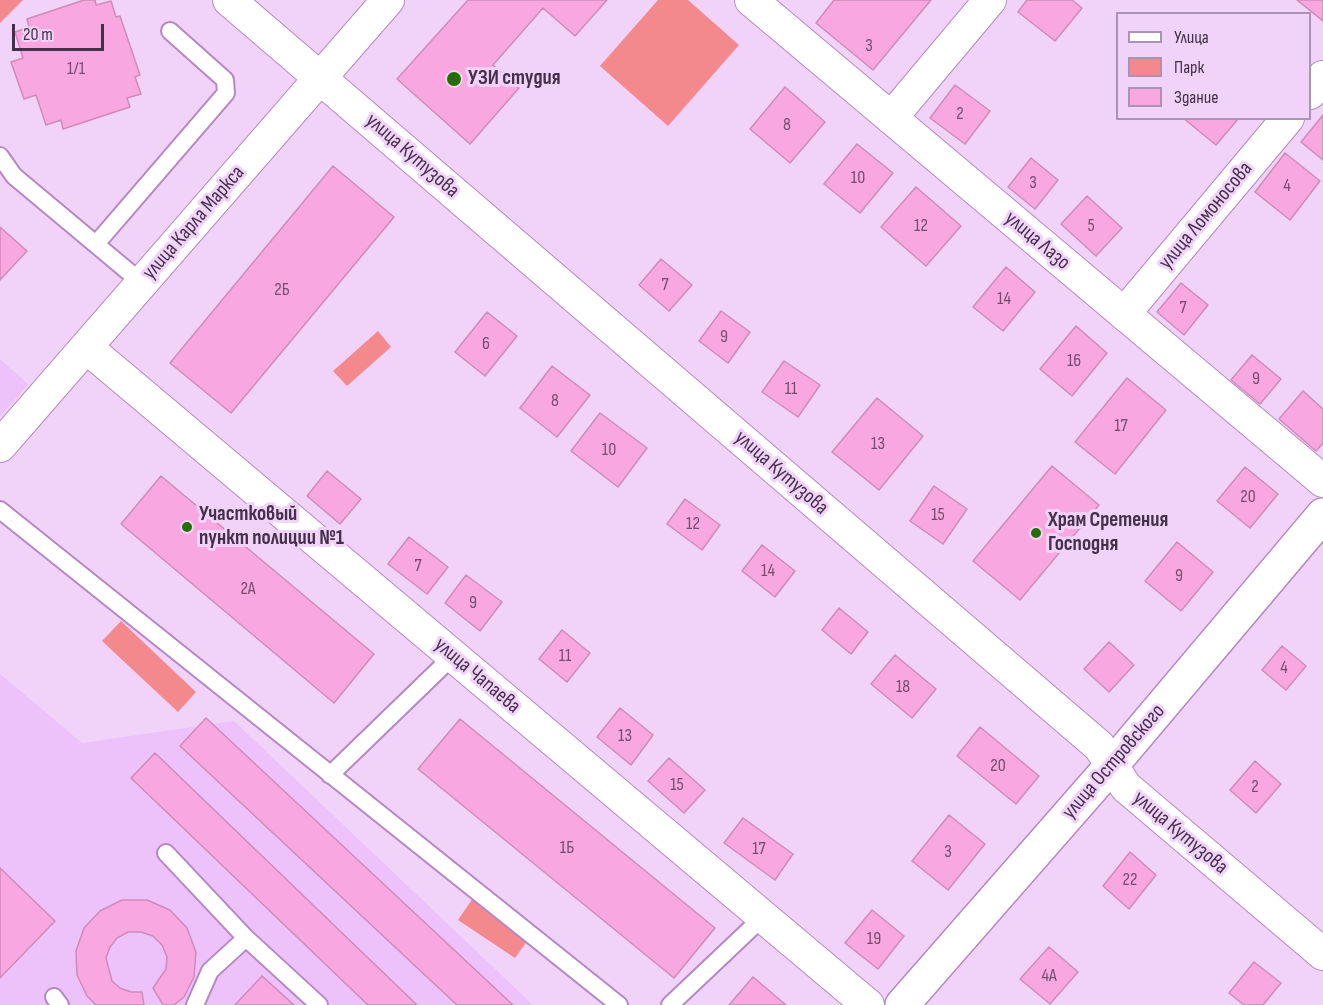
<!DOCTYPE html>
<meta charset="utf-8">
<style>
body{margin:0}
#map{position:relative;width:1323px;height:1005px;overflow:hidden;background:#f1d3fa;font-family:"Sofia Sans Condensed",sans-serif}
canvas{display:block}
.legend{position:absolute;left:1116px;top:12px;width:195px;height:108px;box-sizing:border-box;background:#f1d3fa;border:2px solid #ac92b4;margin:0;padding:8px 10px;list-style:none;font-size:18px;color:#44304a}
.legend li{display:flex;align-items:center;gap:12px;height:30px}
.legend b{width:30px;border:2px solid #ac92b4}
.scale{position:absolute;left:12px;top:24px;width:92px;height:27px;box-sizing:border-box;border:3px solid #44304a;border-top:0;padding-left:8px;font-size:18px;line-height:21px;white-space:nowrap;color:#44304a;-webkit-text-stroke:4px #f1d3fa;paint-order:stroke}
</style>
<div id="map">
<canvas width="1323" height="1005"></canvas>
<ul class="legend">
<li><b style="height:8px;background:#fff"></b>Улица</li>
<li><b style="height:16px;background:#f3898d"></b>Парк</li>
<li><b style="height:16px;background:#f9a7e1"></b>Здание</li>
</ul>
<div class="scale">20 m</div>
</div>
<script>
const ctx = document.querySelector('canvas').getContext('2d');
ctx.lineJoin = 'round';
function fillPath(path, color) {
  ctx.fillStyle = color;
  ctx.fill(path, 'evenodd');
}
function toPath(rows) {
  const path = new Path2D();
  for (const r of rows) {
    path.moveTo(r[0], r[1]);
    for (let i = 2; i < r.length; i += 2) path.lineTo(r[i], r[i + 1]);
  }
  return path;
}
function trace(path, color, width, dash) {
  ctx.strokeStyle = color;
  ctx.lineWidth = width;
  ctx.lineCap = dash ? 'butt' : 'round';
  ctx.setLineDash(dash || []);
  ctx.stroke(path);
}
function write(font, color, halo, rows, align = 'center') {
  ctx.font = font + ' "Sofia Sans Condensed",sans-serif';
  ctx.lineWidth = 6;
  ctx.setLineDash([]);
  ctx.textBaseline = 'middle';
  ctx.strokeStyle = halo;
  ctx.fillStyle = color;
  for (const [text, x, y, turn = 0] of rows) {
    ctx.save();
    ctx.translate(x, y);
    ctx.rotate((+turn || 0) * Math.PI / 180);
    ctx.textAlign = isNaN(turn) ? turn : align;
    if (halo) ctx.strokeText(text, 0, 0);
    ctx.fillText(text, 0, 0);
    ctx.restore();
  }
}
fillPath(toPath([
 [0,359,28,384,0,417],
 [0,674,82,743,234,721,533,1005,0,1005]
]), '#edc1fa');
fillPath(toPath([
 [0,0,23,0,0,23],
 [658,0,688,0,739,45,668,126,600,66],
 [378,331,391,347,347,386,333,371],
 [121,621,196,692,178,712,102,641],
 [473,898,530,937,515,958,458,920]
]), '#f3898d');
const building = toPath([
 [84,0,95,0,96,5,111,1,116,17,120,16,140,75,135,77,141,94,127,98,130,107,63,129,61,120,46,125,36,95,24,99,11,62,23,58,15,32,29,27,27,19,84,0],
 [468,0,607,0,575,36,543,8,493,65,519,88,470,144,397,79,468,0],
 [834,0,931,0,873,70,816,23,834,0],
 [1027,0,1072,0,1082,8,1055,41,1018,12,1027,0],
 [1297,0,1323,0,1323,21,1297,0],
 [955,85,990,111,965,144,930,118,955,85],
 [785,87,825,122,790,163,750,129,785,87],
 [1323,115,1323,160,1301,142,1323,115],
 [1183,118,1237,118,1238,119,1216,145,1183,118],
 [857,144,893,173,860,213,824,184,857,144],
 [1285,153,1320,181,1290,220,1255,192,1285,153],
 [1031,158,1058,180,1035,209,1008,187,1031,158],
 [333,166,394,217,231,413,170,363,333,166],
 [916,187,961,226,926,266,881,227,916,187],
 [1087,196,1122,228,1096,256,1061,224,1087,196],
 [0,227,27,251,0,280,0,227],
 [661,259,692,285,669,311,639,285,661,259],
 [1006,267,1035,292,1003,331,973,307,1006,267],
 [1181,283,1208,305,1184,335,1157,312,1181,283],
 [721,311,750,332,728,363,699,341,721,311],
 [487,312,517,336,485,376,455,352,487,312],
 [1076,326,1107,353,1072,396,1040,369,1076,326],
 [1252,355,1281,379,1260,404,1231,380,1252,355],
 [784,361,820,385,798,417,762,392,784,361],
 [552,366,590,395,557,437,520,408,552,366],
 [1127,378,1166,410,1115,474,1075,442,1127,378],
 [1303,391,1323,409,1323,443,1316,451,1279,419,1303,391],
 [877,398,923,436,879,490,832,452,877,398],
 [600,413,647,448,618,487,571,451,600,413],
 [1052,466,1099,505,1020,600,973,561,1052,466],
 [1245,467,1278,494,1250,528,1217,501,1245,467],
 [327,471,361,499,340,524,307,496,327,471],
 [161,476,374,654,334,703,121,524,161,476],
 [934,486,967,509,943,544,910,521,934,486],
 [685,499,720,525,702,550,667,524,685,499],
 [409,537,448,567,427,594,388,564,409,537],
 [1177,542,1213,572,1181,611,1145,581,1177,542],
 [762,545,795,571,775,597,742,571,762,545],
 [466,575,502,602,480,631,445,603,466,575],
 [839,608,868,632,851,654,822,630,839,608],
 [562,630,590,653,567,682,539,659,562,630],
 [1109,642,1134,665,1109,692,1084,669,1109,642],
 [1282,646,1306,666,1286,690,1262,670,1282,646],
 [895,655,936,689,912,718,871,684,895,655],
 [620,708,653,735,631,765,597,737,620,708],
 [206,718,513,1005,457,1005,180,746,206,718],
 [460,719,715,928,674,978,418,769,460,719],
 [980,727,1039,776,1016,804,957,756,980,727],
 [155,753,417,1005,368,1005,131,778,155,753],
 [669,758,705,790,684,813,648,781,669,758],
 [1255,761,1281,784,1256,813,1230,790,1255,761],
 [949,815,985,844,948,890,912,861,949,815],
 [743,818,793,854,775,880,724,843,743,818],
 [1130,852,1156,875,1129,909,1103,886,1130,852],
 [0,868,55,921,0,978,0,868],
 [122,900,147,900,170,910,187,928,196,952,194,977,184,997,174,1005,163,1005,153,988,166,969,167,957,162,945,153,936,141,932,128,932,117,938,110,947,106,958,112,981,120,988,131,992,142,992,144,1005,96,1005,87,996,77,975,76,951,84,928,100,911,122,900],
 [872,910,904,936,878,969,845,943,872,910],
 [1049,947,1078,972,1050,1004,1020,979,1049,947],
 [1254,962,1281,983,1263,1005,1244,1005,1229,993,1254,962],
 [262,976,294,1005,235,1005,262,976],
 [753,977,786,1005,729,1005,753,977]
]);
fillPath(building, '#f9a7e1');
trace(building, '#cf8bba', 1.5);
const service = toPath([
 [0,156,14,176,142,283],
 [96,244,226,93,225,80,170,31],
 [0,510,619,1005],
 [330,775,453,656],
 [166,853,246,938],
 [54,997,60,1005],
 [195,1005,210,971,246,938,319,1005],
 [670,1005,763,917]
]);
const minor = toPath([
 [229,0,1099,746,1126,787,1323,954],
 [751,0,1323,481],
 [1310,93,1323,77],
 [891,118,990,0],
 [1124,314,1288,118],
 [86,347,868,1005],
 [0,446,388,0]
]);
const tertiary = toPath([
 [902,1005,1112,765,1323,515]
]);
trace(service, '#b787c5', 20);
trace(minor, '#b787c5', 34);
trace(tertiary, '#b787c5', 36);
trace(service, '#fff', 16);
trace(minor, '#fff', 32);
trace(tertiary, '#fff', 33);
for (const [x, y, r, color] of [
 [454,79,8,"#286c04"],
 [187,527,6,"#286c04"],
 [1036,533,6,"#286c04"]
]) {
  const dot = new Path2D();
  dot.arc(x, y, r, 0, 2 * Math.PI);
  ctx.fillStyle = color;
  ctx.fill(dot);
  trace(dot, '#f1d3fa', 2);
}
write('18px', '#714e70', null, [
 ["3",869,46],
 ["1/1",76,69],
 ["2",960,114],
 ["8",787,125],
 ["10",858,178],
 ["3",1033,183],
 ["4",1287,186],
 ["12",921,226],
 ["5",1091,226],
 ["7",665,285],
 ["2Б",282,290],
 ["14",1004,299],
 ["7",1183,308],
 ["9",724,337],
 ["6",486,344],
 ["16",1074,361],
 ["9",1256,379],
 ["11",791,389],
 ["8",555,401],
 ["17",1121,426],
 ["13",878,444],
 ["10",609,450],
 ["20",1248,497],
 ["15",938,515],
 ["12",693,524],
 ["7",418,566],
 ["14",768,571],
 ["9",1179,576],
 ["2А",248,589],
 ["9",473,603],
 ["11",565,656],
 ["4",1284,668],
 ["18",903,687],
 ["13",625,736],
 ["20",998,766],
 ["15",677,785],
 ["2",1255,787],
 ["1Б",567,848],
 ["17",759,849],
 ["3",948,852],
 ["22",1130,880],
 ["19",874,939],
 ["4А",1049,976]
]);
write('bold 21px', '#44304a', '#f1d3fa', [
 ["УЗИ студия",468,79],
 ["Участковый",199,515],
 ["пункт полиции №1",199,539],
 ["Храм Сретения",1048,521],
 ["Господня",1048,545]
], 'left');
write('21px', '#44304a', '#f1d3fa', [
 ["улица Кутузова",412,156,41],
 ["улица Ломоносова",1206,216,-50],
 ["улица Карла Маркса",194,223,-49],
 ["улица Лазо",1037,241,40],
 ["улица Кутузова",781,473,41],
 ["улица Чапаева",477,676,40],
 ["улица Островского",1114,762,-49],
 ["улица Кутузова",1180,833,40]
]);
</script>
